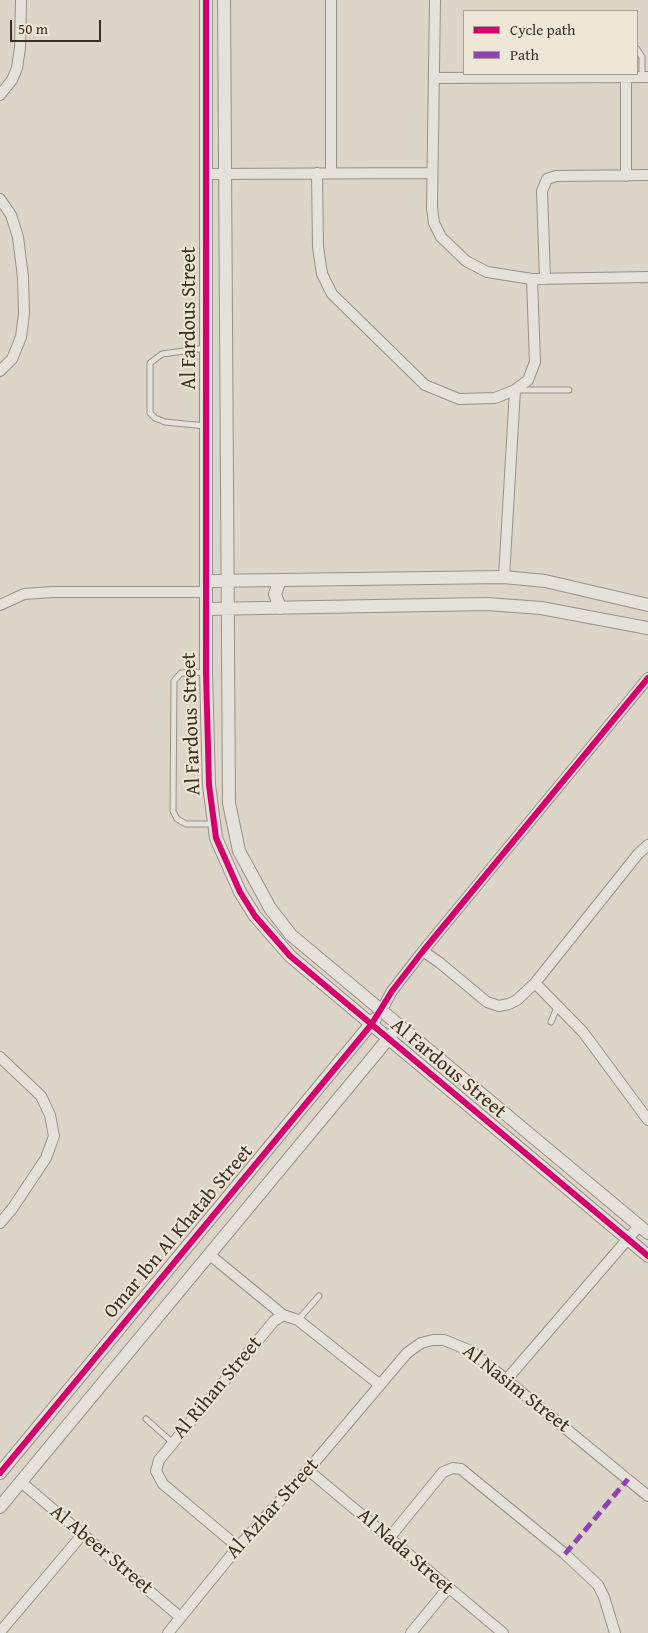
<!DOCTYPE html>
<style>
body{margin:0}
#map{position:relative;width:648px;height:1633px;overflow:hidden;background:#ddd5c8;font-family:"Gentium Book Plus",serif}
canvas{display:block}
.legend{position:absolute;left:463px;top:10px;width:175px;height:65px;box-sizing:border-box;background:#eee6d6;border:1px solid #a89d8e;margin:0;padding:6px 9px;list-style:none;font-size:15px;color:#3e2f22}
.legend li{display:flex;align-items:center;gap:10px;height:25px}
.legend b{width:25px;border:1px solid #a89d8e}
.scale{position:absolute;left:10px;top:20px;width:91px;height:22px;box-sizing:border-box;border:2px solid #3e2f22;border-top:0;padding-left:6px;font-size:15px;line-height:18px;white-space:nowrap;color:#3e2f22;-webkit-text-stroke:4px #eee6d6;paint-order:stroke}
</style>
<div id="map">
<canvas width="648" height="1633"></canvas>
<ul class="legend">
<li><b style="height:6px;background:#d6006c"></b>Cycle path</li>
<li><b style="height:6px;background:#8e44ad"></b>Path</li>
</ul>
<div class="scale">50 m</div>
</div>
<script>
const ctx = document.querySelector('canvas').getContext('2d');
ctx.lineJoin = 'round';
function toPath(rows) {
  const path = new Path2D();
  for (const r of rows) {
    path.moveTo(r[0], r[1]);
    for (let i = 2; i < r.length; i += 2) path.lineTo(r[i], r[i + 1]);
  }
  return path;
}
function trace(path, color, width, dash) {
  ctx.strokeStyle = color;
  ctx.lineWidth = width;
  ctx.lineCap = dash ? 'butt' : 'round';
  ctx.setLineDash(dash || []);
  ctx.stroke(path);
}
function write(font, color, halo, rows, align = 'center') {
  ctx.font = font + ' "Gentium Book Plus",serif';
  ctx.lineWidth = 4;
  ctx.setLineDash([]);
  ctx.textBaseline = 'middle';
  ctx.strokeStyle = halo;
  ctx.fillStyle = color;
  for (const [text, x, y, turn = 0] of rows) {
    ctx.save();
    ctx.translate(x, y);
    ctx.rotate((+turn || 0) * Math.PI / 180);
    ctx.textAlign = isNaN(turn) ? turn : align;
    if (halo) ctx.strokeText(text, 0, 0);
    ctx.fillText(text, 0, 0);
    ctx.restore();
  }
}
const service = toPath([
 [637,49,642,57,642,77],
 [516,390,569,390],
 [206,426,165,422,155,418,150,413,150,363,162,354,206,348],
 [205,672,181,673,174,681,173,811,177,819,186,824,213,824],
 [551,1022,558,1005],
 [298,1320,319,1296],
 [146,1419,173,1443]
]);
const minor = toPath([
 [435,0,432,208,434,223,441,237,466,261,487,272,532,279,648,277],
 [626,77,626,176],
 [434,78,648,77],
 [0,95,12,80,17,68,20,48,21,0],
 [317,173,318,247,322,274,332,294,425,385,459,399,495,398,515,390,528,380,535,362,532,279],
 [331,173,331,0],
 [207,174,432,173],
 [0,199,11,215,18,237,23,277,24,314,21,337,12,359,0,371],
 [545,279,542,191,547,179,556,176,648,175],
 [504,577,515,390],
 [0,605,24,594,52,592,206,592],
 [423,951,440,963,487,1002,499,1006,509,1004,517,1000,535,983,638,854,648,845],
 [535,983,583,1032,648,1120],
 [381,1011,392,991,423,951,648,678],
 [0,1057,41,1096,50,1115,54,1136,46,1158,12,1209,0,1223],
 [210,1255,283,1315],
 [507,1379,639,1226],
 [308,1470,503,1633],
 [21,1482,180,1617],
 [390,1537,443,1472,453,1468,461,1469,565,1554,598,1585,604,1597,615,1633],
 [238,1547,163,1484,156,1471,159,1460,274,1321,283,1315,298,1320,380,1385],
 [0,1632,82,1535],
 [168,1633,238,1547,308,1470,407,1353,421,1343,433,1340,444,1340,471,1351,648,1496],
 [411,1633,448,1588]
]);
const tertiary = toPath([
 [206,0,206,672,209,785,216,838,240,892,255,916,290,956,648,1256],
 [224,0,229,803,239,851,270,908,291,935,648,1233],
 [280,580,275,594,280,608],
 [206,581,504,577,545,581,648,605],
 [206,609,487,604,541,608,648,628],
 [0,1473,375,1019],
 [0,1507,393,1033]
]);
trace(service, '#979188', 7);
trace(minor, '#979188', 12);
trace(tertiary, '#979188', 14);
trace(service, '#e5e1db', 5);
trace(minor, '#e5e1db', 10);
trace(tertiary, '#e5e1db', 12);
trace(toPath([
 [565,1554,628,1479]
]), '#8e44ad', 5, [10, 5]);
trace(toPath([
 [206,0,206,672,209,785,216,838,240,892,255,916,290,956,648,1256],
 [0,1473,371,1025,392,991,423,951,648,678]
]), '#d6006c', 6);
write('20px', '#3e2f22', '#eee6d6', [
 ["Al Fardous Street",190,318,-90],
 ["Al Fardous Street",192,724,-92],
 ["Al Fardous Street",448,1069,40],
 ["Omar Ibn Al Khatab Street",179,1232,-50],
 ["Al Rihan Street",218,1388,-50],
 ["Al Nasim Street",516,1389,38],
 ["Al Azhar Street",273,1509,-48],
 ["Al Abeer Street",101,1550,40],
 ["Al Nada Street",405,1552,41]
]);
</script>
